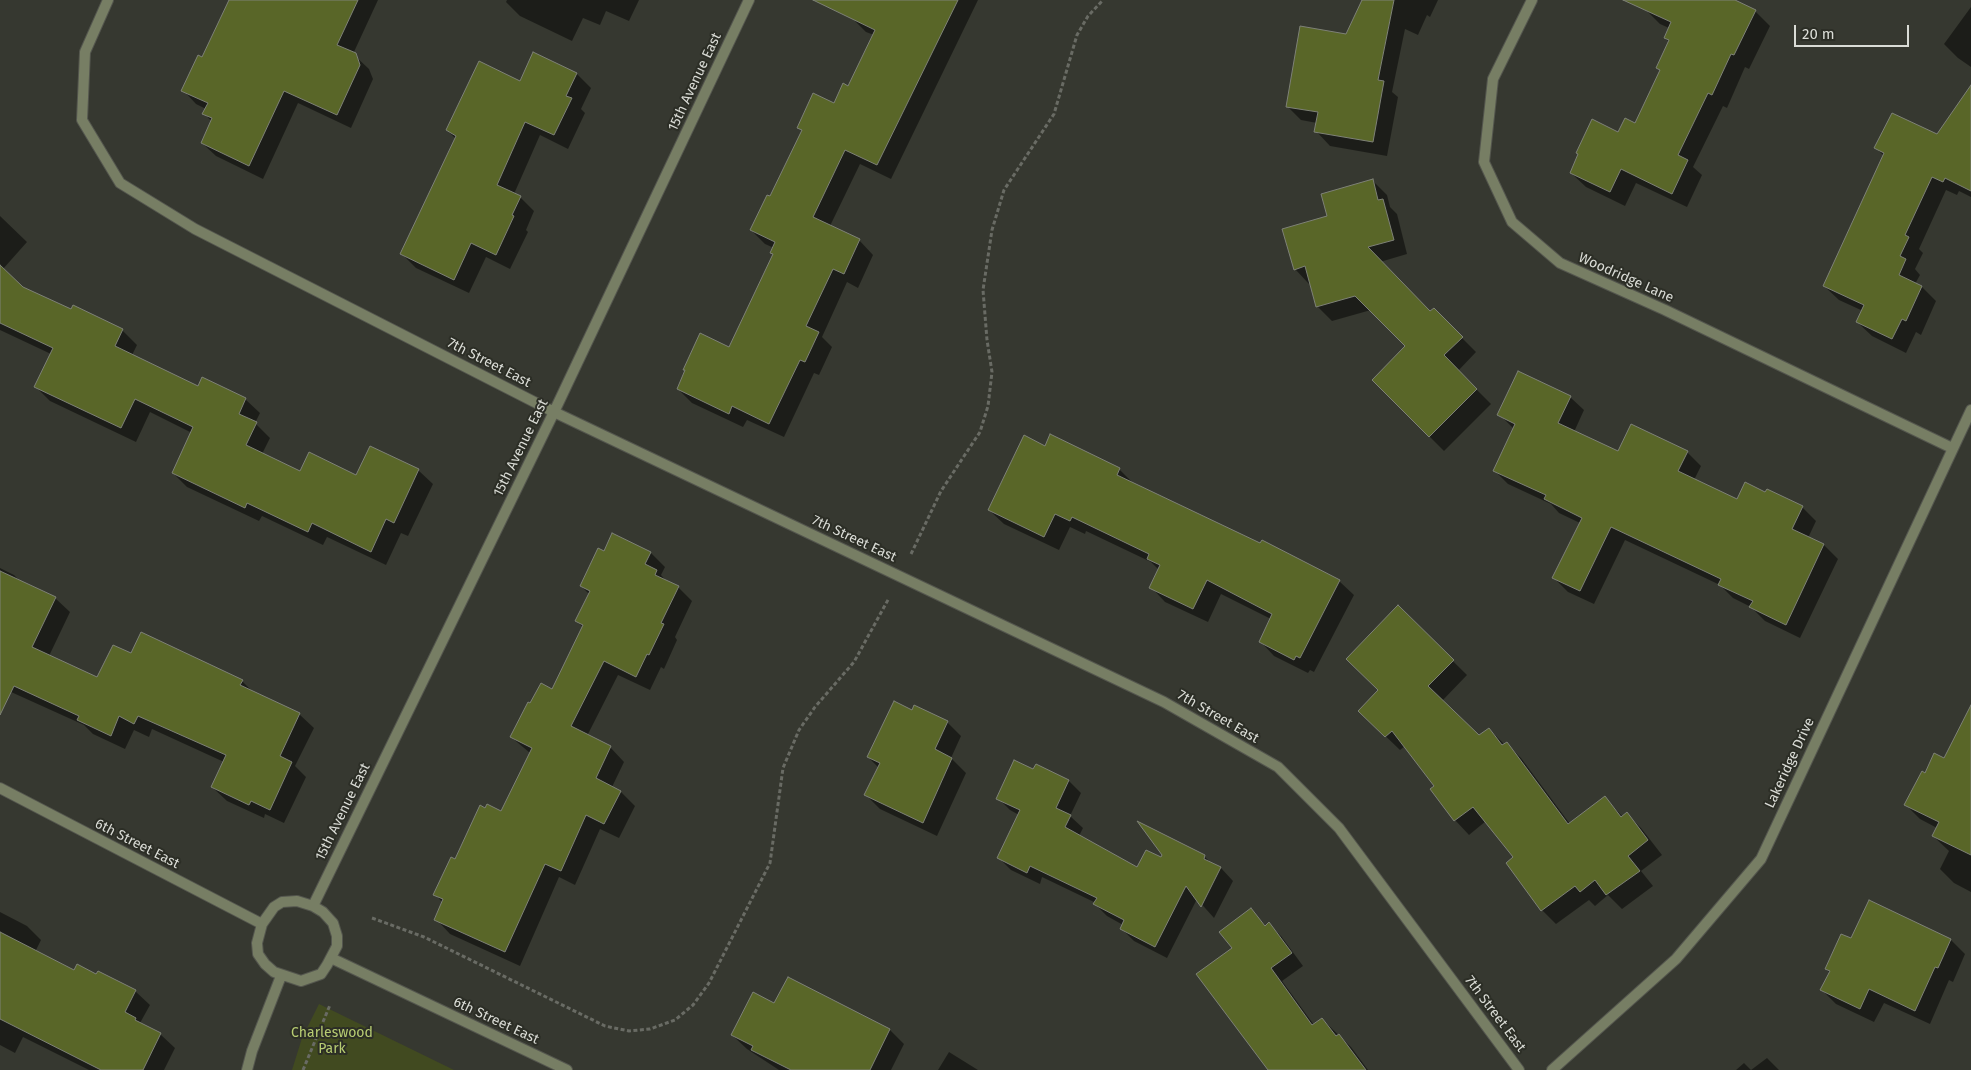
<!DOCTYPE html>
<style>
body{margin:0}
#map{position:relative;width:1971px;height:1070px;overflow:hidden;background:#363830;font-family:"Fira Sans",sans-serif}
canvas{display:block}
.scale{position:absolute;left:1794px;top:25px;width:115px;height:22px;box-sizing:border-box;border:2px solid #dadcd6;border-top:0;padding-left:6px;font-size:15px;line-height:18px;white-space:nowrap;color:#dadcd6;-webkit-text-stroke:4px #2c2e26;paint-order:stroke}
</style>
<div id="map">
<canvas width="1971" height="1070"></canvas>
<div class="scale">20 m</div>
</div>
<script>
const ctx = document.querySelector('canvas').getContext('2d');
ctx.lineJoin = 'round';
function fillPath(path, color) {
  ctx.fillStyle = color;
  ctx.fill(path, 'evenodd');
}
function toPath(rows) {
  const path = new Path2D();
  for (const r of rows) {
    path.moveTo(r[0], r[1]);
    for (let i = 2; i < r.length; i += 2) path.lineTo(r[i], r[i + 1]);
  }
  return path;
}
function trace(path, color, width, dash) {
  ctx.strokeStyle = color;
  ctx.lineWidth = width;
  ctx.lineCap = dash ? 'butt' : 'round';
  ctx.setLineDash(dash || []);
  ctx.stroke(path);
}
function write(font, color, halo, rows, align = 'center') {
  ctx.font = font + ' "Fira Sans",sans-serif';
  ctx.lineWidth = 4;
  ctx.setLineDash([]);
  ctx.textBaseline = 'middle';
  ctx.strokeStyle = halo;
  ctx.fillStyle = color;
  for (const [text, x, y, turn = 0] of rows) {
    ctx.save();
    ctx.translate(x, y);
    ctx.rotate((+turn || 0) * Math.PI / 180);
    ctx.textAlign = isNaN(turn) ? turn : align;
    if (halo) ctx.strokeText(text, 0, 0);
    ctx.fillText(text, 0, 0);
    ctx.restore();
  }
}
fillPath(toPath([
 [319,1004,454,1070,292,1070,302,1038]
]), '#414a20');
fillPath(toPath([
 [255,0,378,0,353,54,369,69,373,79,351,128,298,103,263,179,216,156,202,143,212,122,204,113,206,109,196,104,183,90,202,58],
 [507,0,639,0,629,21,606,11,600,25,583,18,572,41,520,16,506,2],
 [860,0,978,0,891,179,860,164,830,226,859,240,873,255,858,288,847,282,822,337,832,347,819,375,814,373,784,437,747,420,743,427,692,403,678,389,729,348,774,254,774,248,765,244,751,230,771,198,803,131,799,127,834,104,849,88,874,35,866,32,852,18],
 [1363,0,1438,0,1430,17,1427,15,1418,35,1405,29,1392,92,1398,97,1387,156,1330,146,1316,131,1317,123,1301,120,1287,106,1346,35],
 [1651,0,1732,0,1755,11,1770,26,1749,69,1745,67,1727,108,1723,106,1693,167,1702,175,1687,207,1636,183,1625,206,1586,187,1571,173,1619,134,1636,124,1661,71,1657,68,1669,42,1665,38,1669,28,1660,24,1646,10],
 [1971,7,1971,67,1958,58,1944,44],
 [577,74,591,88,581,109,585,113,568,149,540,135,514,194,520,197,534,211,526,230,528,232,510,269,486,257,469,293,416,268,402,254,456,139,447,130,520,82],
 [1971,87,1971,197,1959,191,1957,195,1946,190,1919,249,1923,253,1915,269,1920,275,1915,284,1922,287,1936,301,1921,335,1916,332,1906,353,1872,336,1857,322,1863,311,1839,300,1824,286,1884,156,1876,148,1937,136],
 [1372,180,1387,195,1390,207,1397,214,1407,254,1380,262,1430,313,1434,310,1476,352,1458,371,1491,404,1444,451,1373,380,1407,346,1371,310,1332,321,1317,306,1311,283,1309,284,1295,269,1329,217],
 [0,216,27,242,3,269,23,288,72,311,73,307,122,330,137,345,132,355,199,388,245,399,260,413,255,423,270,438,262,454,301,473,357,476,418,470,433,484,408,536,401,533,386,565,327,537,323,545,262,516,259,521,187,487,173,473,192,433,150,412,136,442,50,401,36,387,51,354,0,330],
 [1570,397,1584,410,1574,432,1619,453,1687,452,1701,466,1694,480,1737,500,1765,493,1802,507,1816,521,1808,538,1824,545,1838,559,1800,638,1765,621,1751,607,1733,598,1720,585,1625,540,1594,604,1568,592,1554,578,1580,523,1559,513,1551,504,1508,484,1494,470,1514,429,1499,414],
 [1046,447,1119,469,1133,483,1339,581,1354,595,1314,672,1310,670,1308,673,1274,656,1260,641,1271,619,1221,594,1208,622,1165,602,1151,587,1159,570,1151,562,1086,531,1085,534,1070,527,1059,550,1004,524,989,510],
 [605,552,651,553,665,567,661,575,667,582,678,587,692,601,675,637,677,640,664,669,661,667,650,690,618,675,587,736,610,747,624,762,612,787,621,792,635,806,619,838,600,829,575,885,559,877,520,966,450,934,436,919,443,903,435,894,486,809,501,812,530,753,511,737,531,705,553,690,583,627,576,621,589,594,581,586],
 [0,568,14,575,21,582,55,598,70,612,49,656,98,679,132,655,242,681,254,693,299,714,314,728,295,766,306,777,284,823,265,814,264,818,227,801,212,787,224,762,152,729,149,737,134,730,125,749,93,734,84,725,0,687],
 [1398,607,1467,675,1442,701,1479,737,1489,729,1505,745,1507,744,1521,758,1570,824,1605,798,1623,817,1627,814,1641,828,1662,855,1641,871,1653,886,1622,909,1608,895,1595,906,1589,900,1556,924,1542,910,1515,858,1486,821,1469,835,1455,820,1432,789,1435,786,1405,746,1400,750,1374,725,1380,690],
 [1971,708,1971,892,1954,883,1940,869,1949,851,1933,836,1937,828,1920,819,1906,805,1925,774,1945,760],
 [912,711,947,722,961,736,951,758,966,773,937,836,880,809,866,795,879,768,868,757],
 [1036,766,1069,781,1081,793,1070,816,1083,828,1079,836,1138,868,1162,859,1204,856,1213,865,1221,868,1233,881,1214,918,1197,899,1167,958,1134,941,1122,929,1123,925,1107,916,1095,904,1096,903,1042,877,1040,884,1011,870,999,858,1019,815,1010,810,998,798,1034,771],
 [1869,902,1951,940,1965,954,1953,982,1949,980,1930,1024,1884,1003,1874,1022,1836,1004,1822,990,1830,973,1826,969,1851,940],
 [1251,910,1266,926,1269,924,1281,936,1303,966,1282,981,1314,1025,1322,1019,1351,1047,1368,1070,1270,1070,1233,948],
 [0,912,27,926,41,940,35,952,75,971,97,975,135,991,150,1005,140,1023,160,1034,175,1048,164,1070,89,1070,23,1037,15,1053,0,1045],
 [788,979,890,1030,904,1044,891,1070,779,1070,747,1049,732,1035,775,1005],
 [949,1052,978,1070,938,1070],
 [1767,1058,1779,1070,1751,1070],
 [1744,1063,1751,1070,1736,1070]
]), '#0007');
const building = toPath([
 [229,0,358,0,337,45,356,53,360,65,337,115,284,91,249,166,201,143,212,118,202,114,208,103,181,91,198,55,202,57,229,0],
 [813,0,958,0,877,165,845,150,813,217,860,239,844,274,833,269,806,326,819,332,805,362,800,360,769,424,732,406,729,414,677,389,685,370,683,370,700,333,729,347,773,254,770,253,775,242,750,230,767,195,770,196,802,130,797,128,813,93,834,103,843,83,848,86,875,30,813,0],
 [1362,0,1394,0,1378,80,1384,81,1373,142,1314,132,1318,112,1286,107,1300,26,1346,34,1362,0],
 [1623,0,1735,0,1756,10,1734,55,1731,54,1712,95,1708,93,1678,155,1688,160,1672,194,1621,169,1610,192,1570,173,1578,154,1576,153,1592,119,1618,132,1625,118,1635,123,1660,70,1656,68,1669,40,1664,38,1671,22,1623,0],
 [533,52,577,73,566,96,572,98,554,135,525,122,497,185,521,196,512,215,514,216,496,255,471,243,454,280,400,254,456,136,446,130,479,61,520,81,533,52],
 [1971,85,1971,191,1945,178,1943,182,1932,177,1905,235,1909,237,1900,256,1906,259,1899,275,1922,286,1906,321,1902,319,1892,339,1856,322,1864,305,1823,286,1884,153,1874,148,1892,113,1937,134,1971,85],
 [1373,179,1378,200,1383,199,1394,240,1368,247,1430,311,1434,308,1463,337,1444,355,1477,389,1429,437,1372,380,1405,346,1355,296,1316,307,1305,266,1294,270,1282,229,1327,216,1321,194,1373,179],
 [0,265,23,287,71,309,73,305,123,329,115,346,198,386,202,377,246,398,239,414,257,422,246,445,300,471,309,452,356,475,370,446,419,469,394,523,386,519,371,552,312,523,308,532,247,503,245,508,172,473,193,427,135,399,121,428,34,387,53,348,0,323,0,265],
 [1518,371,1571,396,1558,423,1618,451,1631,424,1688,451,1678,471,1737,499,1745,482,1765,492,1767,489,1803,506,1792,529,1824,544,1786,625,1749,607,1753,601,1718,585,1721,579,1611,527,1580,591,1552,578,1582,518,1544,499,1546,495,1493,471,1515,424,1497,415,1518,371],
 [1050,434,1120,468,1117,475,1260,543,1262,540,1340,580,1300,658,1296,656,1294,660,1259,642,1272,614,1207,580,1193,609,1149,588,1160,565,1147,559,1149,554,1072,517,1070,521,1055,514,1044,537,988,510,1024,435,1045,446,1050,434],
 [612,533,651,552,645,564,657,570,655,575,679,586,661,623,664,624,649,655,647,654,636,677,604,661,571,726,611,746,596,778,621,791,604,824,586,815,561,871,545,864,505,952,434,920,443,899,433,895,451,857,455,859,480,805,485,808,487,804,501,811,532,748,510,737,528,702,530,703,541,683,552,689,583,625,575,621,590,591,580,586,598,548,604,551,612,533],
 [0,571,56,597,32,647,97,677,113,645,131,653,141,632,243,680,240,685,300,713,280,756,292,762,270,810,251,801,249,805,211,787,226,755,138,716,134,724,119,716,111,736,77,720,79,716,14,686,0,715,0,571],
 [1398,605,1454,660,1428,686,1479,735,1489,728,1502,745,1507,742,1568,824,1605,796,1621,817,1627,812,1648,840,1628,856,1640,871,1606,895,1595,880,1580,892,1575,886,1541,911,1506,863,1513,857,1473,807,1454,821,1430,789,1434,786,1392,731,1385,737,1358,711,1378,690,1346,659,1398,605],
 [894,701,912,710,914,705,948,721,935,749,952,758,923,823,864,795,880,763,867,757,894,701],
 [1971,705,1971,855,1932,836,1939,822,1904,805,1922,771,1925,773,1934,753,1944,758,1971,705],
 [1014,760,1033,769,1036,764,1069,780,1056,808,1071,815,1065,827,1137,867,1146,850,1161,857,1162,855,1137,821,1205,855,1204,859,1221,867,1201,907,1186,886,1155,947,1120,929,1124,920,1093,904,1097,898,1030,866,1027,873,997,858,1020,810,996,799,1014,760],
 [1869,900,1951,939,1938,968,1935,967,1915,1011,1869,989,1860,1009,1820,990,1830,971,1825,969,1841,934,1851,938,1869,900],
 [1251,908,1265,926,1269,922,1292,953,1271,968,1312,1025,1322,1018,1336,1036,1339,1034,1366,1070,1268,1070,1196,974,1232,948,1219,932,1251,908],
 [0,932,74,970,77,964,96,974,98,971,136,990,125,1012,136,1018,135,1020,161,1033,143,1070,101,1070,0,1019,0,932],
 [788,977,890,1029,870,1070,791,1070,751,1050,753,1046,731,1035,753,992,774,1003,788,977]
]);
fillPath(building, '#596628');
trace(building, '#7e8177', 1);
const street = toPath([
 [108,0,85,52,82,120,120,183,195,229,554,412,1164,702,1278,767,1339,828,1519,1070],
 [1532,0,1493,79,1484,162,1512,222,1560,263,1665,310,1952,448],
 [0,788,262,924],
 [297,901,313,906,323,912,333,923,337,936,337,946,327,965,321,974,301,981,274,972,265,964,258,954,257,943,262,924,274,907,282,902,297,901],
 [313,906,554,412,749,0],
 [331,958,567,1070],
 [247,1070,252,1051,281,976],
 [1552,1070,1676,959,1761,859,1971,410]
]);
trace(street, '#54564e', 12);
trace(toPath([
 [911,554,941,491,980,432,988,406,992,372,987,340,983,290,992,230,1004,190,1054,114,1077,35,1088,16,1103,0],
 [372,918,424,937,605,1026,629,1031,650,1029,675,1020,693,1005,709,983,770,863,783,768,799,730,815,707,854,662,889,598],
 [303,1070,330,1005]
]), '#696b64', 3, [4, 2.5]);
trace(street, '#777e64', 10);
write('14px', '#dadcd6', '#2c2e26', [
 ["15th Avenue East",695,82,-65],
 ["Woodridge Lane",1626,278,24],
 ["7th Street East",489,363,27],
 ["15th Avenue East",521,448,-64],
 ["7th Street East",854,539,25],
 ["7th Street East",1218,717,30],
 ["Lakeridge Drive",1790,763,-65],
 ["15th Avenue East",343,812,-64],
 ["6th Street East",137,844,27],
 ["7th Street East",1495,1014,53],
 ["6th Street East",496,1021,25]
]);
write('14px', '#b7cc72', '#2c2e26', [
 ["Charleswood",332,1033],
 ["Park",332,1049]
]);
</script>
